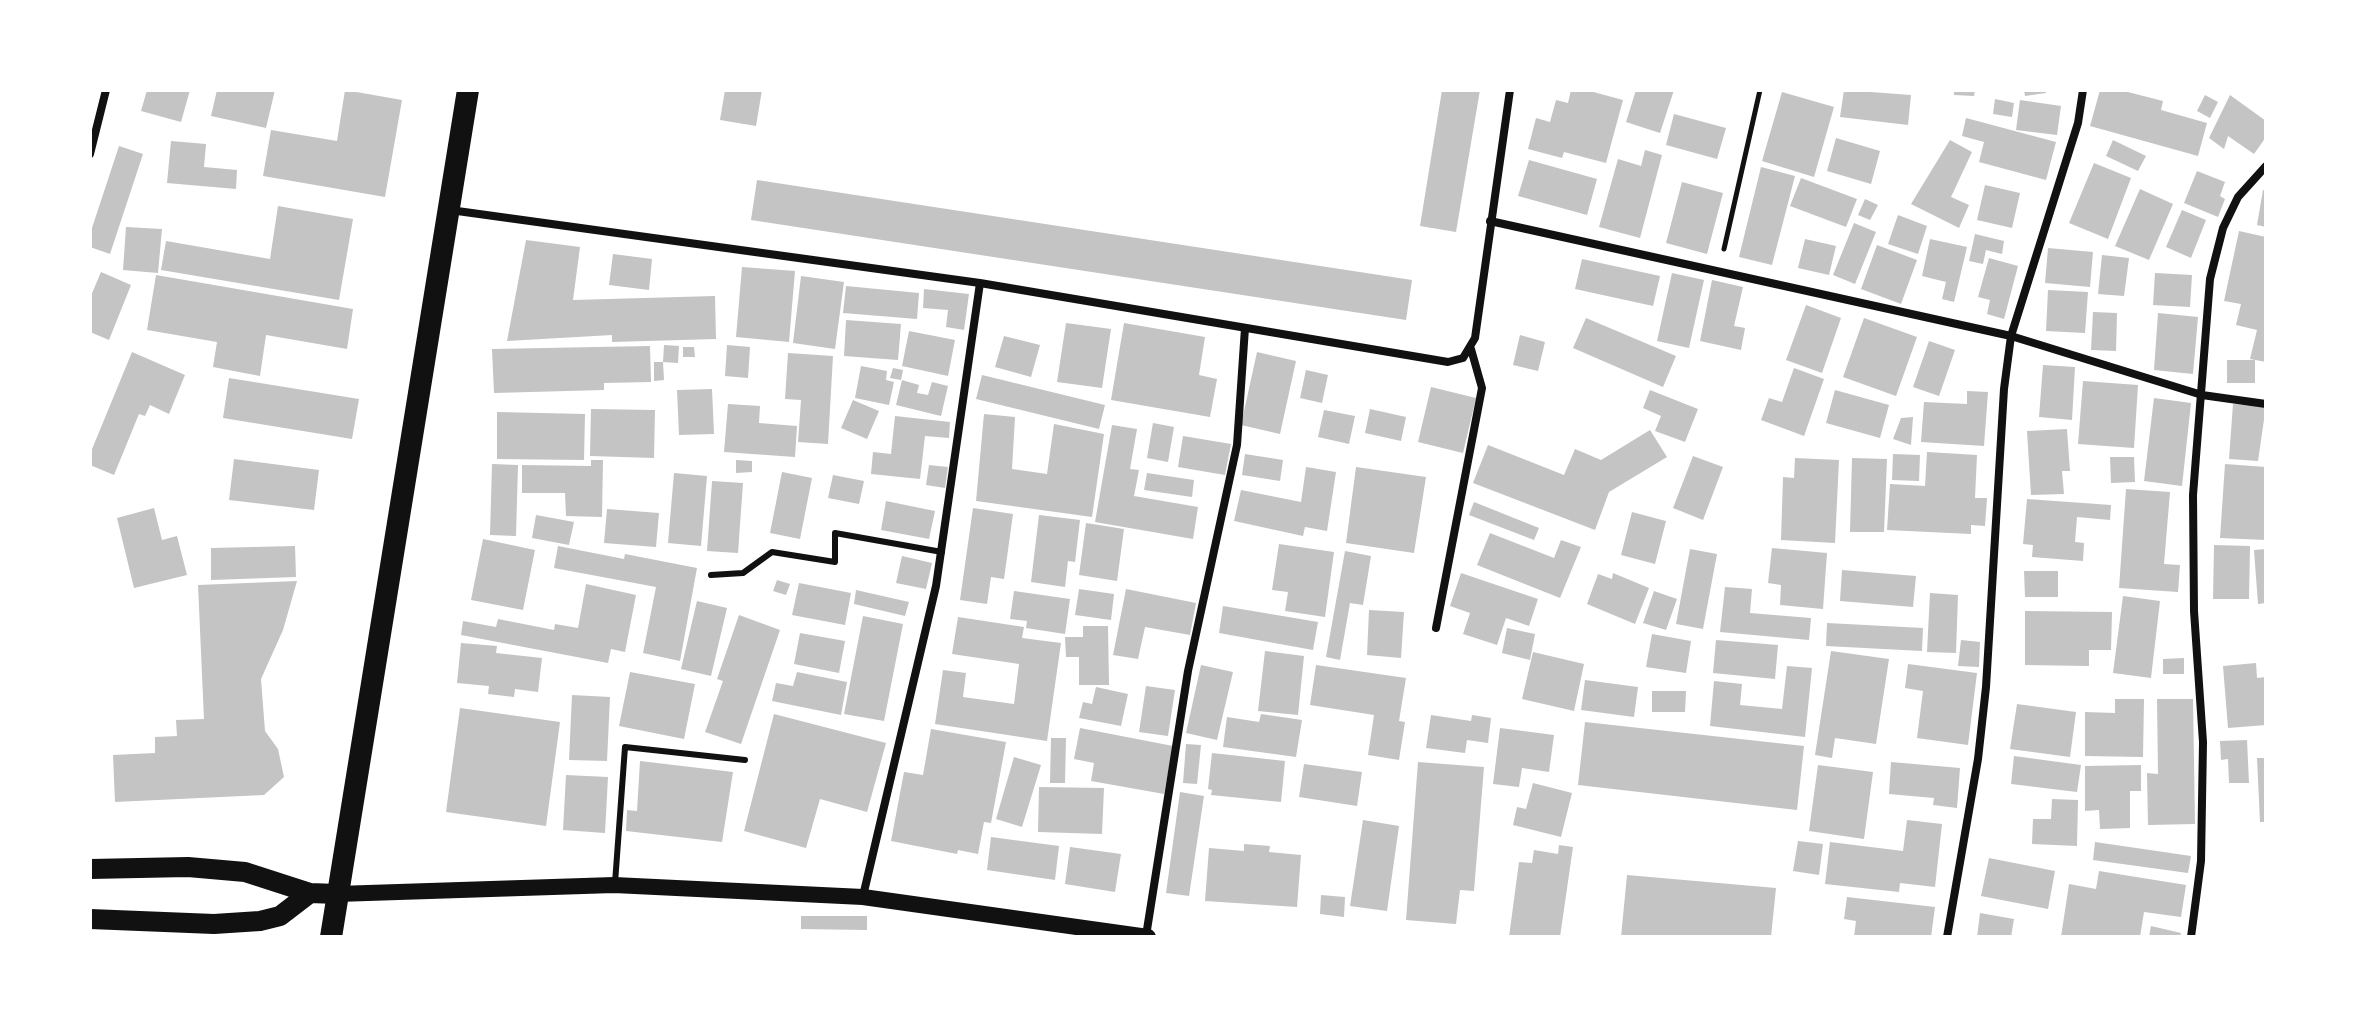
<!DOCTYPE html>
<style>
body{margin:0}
#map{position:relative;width:2356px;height:1027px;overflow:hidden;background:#fff;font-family:Karla,sans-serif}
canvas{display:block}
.frame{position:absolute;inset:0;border:92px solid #fff;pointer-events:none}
</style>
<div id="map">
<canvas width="2356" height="1027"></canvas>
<div class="frame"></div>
</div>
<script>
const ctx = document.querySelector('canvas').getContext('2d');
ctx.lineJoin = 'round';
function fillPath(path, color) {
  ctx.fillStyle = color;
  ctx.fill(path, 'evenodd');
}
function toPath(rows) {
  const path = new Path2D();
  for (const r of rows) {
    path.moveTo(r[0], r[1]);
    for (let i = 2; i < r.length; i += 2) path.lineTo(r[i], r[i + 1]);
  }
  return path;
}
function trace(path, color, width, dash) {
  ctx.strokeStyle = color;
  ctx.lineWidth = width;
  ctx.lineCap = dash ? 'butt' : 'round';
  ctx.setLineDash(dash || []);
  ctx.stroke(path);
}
fillPath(toPath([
 [147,90,190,90,181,122,141,111],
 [217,90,275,90,266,128,211,116],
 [345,90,402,100,385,197,263,176,271,130,337,141],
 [725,90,762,90,756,126,720,120],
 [1442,90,1480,90,1456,232,1420,226],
 [1571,90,1586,90,1623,100,1606,163,1564,152,1562,158,1528,149,1536,118,1550,122,1556,100,1568,103],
 [1636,90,1674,90,1660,133,1626,122],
 [1844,90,1911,95,1908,125,1840,117],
 [1954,90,1975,90,1974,96,1954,95],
 [2024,90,2046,90,2046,93,2025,96],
 [2100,90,2120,90,2163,101,2161,110,2207,123,2198,156,2090,126],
 [1782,92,1834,107,1814,177,1762,161],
 [2205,95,2218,102,2210,118,2197,111],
 [2230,95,2266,121,2266,137,2254,154,2228,136,2224,149,2209,138],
 [1995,99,2014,103,2012,117,1993,114],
 [2020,100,2061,106,2057,135,2016,130],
 [1674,114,1726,128,1717,159,1666,145],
 [1966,118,2056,142,2046,180,1979,162,1984,142,1962,136],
 [1836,138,1880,151,1871,184,1827,171],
 [1950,140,1972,152,1951,197,1969,205,1959,228,1911,204],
 [2113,140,2146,156,2138,171,2106,156],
 [171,141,206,144,204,167,237,170,236,189,167,183],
 [119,146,143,154,110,254,90,247,90,234],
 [1645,150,1662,155,1640,238,1599,227,1618,159,1641,166],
 [1529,160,1597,179,1587,215,1518,196],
 [2094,163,2131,178,2108,239,2069,223],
 [1761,167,1795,176,1772,265,1739,257],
 [2197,171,2225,182,2220,196,2225,199,2218,217,2184,203],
 [1801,178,1857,199,1846,227,1790,206],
 [757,180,1412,280,1406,320,751,220],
 [1682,182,1723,193,1707,254,1666,243],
 [1985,185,2020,193,2012,228,1977,220],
 [2140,189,2173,204,2149,260,2115,246],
 [2263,190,2266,190,2266,227,2257,225],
 [1865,199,1878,205,1870,220,1858,215],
 [278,206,353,219,339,300,161,270,166,241,270,259],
 [2182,210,2206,220,2191,258,2166,247],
 [1898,215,1927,226,1918,254,1888,244],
 [1854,223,1876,232,1855,284,1833,275],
 [126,227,162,229,158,273,123,270],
 [2239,231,2266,237,2266,362,2250,359,2257,330,2236,325,2241,304,2224,301],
 [1975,234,2004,241,2002,254,1986,250,1983,264,1969,261],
 [1805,239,1836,246,1829,275,1798,268],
 [1930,239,1967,247,1954,302,1942,299,1946,282,1922,276],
 [526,240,580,247,573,300,715,296,716,339,612,342,612,335,507,341],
 [1877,245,1917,260,1901,304,1861,289],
 [2048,248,2093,252,2090,287,2045,283],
 [613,254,652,259,649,290,609,285],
 [2102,255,2129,258,2124,296,2098,294],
 [1989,258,2018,266,2004,319,1987,314,1990,300,1978,297],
 [1582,259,1660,276,1653,306,1575,289],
 [742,267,795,271,789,342,736,337],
 [101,272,131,285,109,340,90,332,90,298],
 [1672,273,1704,280,1689,348,1657,341],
 [2155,273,2192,275,2190,307,2153,305],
 [156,275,353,309,347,349,266,335,260,376,213,367,217,342,147,330],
 [801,276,844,282,835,349,793,343],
 [1712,280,1743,287,1734,326,1745,328,1741,350,1700,341],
 [846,286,919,293,917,319,843,313],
 [924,289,969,294,964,330,946,327,948,310,923,308],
 [2048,290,2088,292,2085,333,2046,331],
 [1806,305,1841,318,1822,373,1786,360],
 [2093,312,2117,313,2116,351,2091,350],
 [2158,313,2198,317,2193,374,2154,370],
 [1586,318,1676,356,1663,387,1573,348],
 [1864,318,1917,337,1896,396,1843,377],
 [846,320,901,324,898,360,844,356],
 [1066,323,1111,329,1102,388,1057,382],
 [1124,323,1205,337,1199,375,1217,379,1210,417,1111,400],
 [909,331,955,340,948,376,902,366],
 [1520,335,1545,342,1538,371,1513,365],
 [1004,336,1040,345,1031,377,995,367],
 [1929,341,1955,350,1939,396,1913,387],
 [664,345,679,346,678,363,663,362],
 [727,345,750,347,748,378,725,376],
 [650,346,651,382,604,383,604,390,494,393,492,349],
 [683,347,694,347,695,357,683,357],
 [132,352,185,375,169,414,150,405,145,416,139,414,114,475,90,465,90,454],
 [1257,352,1296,361,1280,434,1241,425],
 [788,353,833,356,828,444,798,442,801,400,785,399],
 [2227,360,2255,360,2255,383,2227,383],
 [654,362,663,362,664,380,654,381],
 [2043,365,2075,367,2072,420,2039,417],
 [861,366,887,371,886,380,894,382,889,405,855,398],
 [893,368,903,370,901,380,890,378],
 [1794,368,1824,379,1804,436,1761,420,1769,398,1782,402],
 [1306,370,1328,375,1322,403,1300,398],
 [982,375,1105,405,1099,429,976,399],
 [229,378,359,399,352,439,223,418],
 [902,380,919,385,917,393,928,395,932,382,948,386,941,416,896,405],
 [2083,381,2138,385,2134,448,2078,444],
 [1431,387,1476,398,1463,453,1418,442],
 [712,389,714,434,679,435,677,390],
 [1650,390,1698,409,1685,442,1655,431,1661,416,1643,408],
 [1835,390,1889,405,1880,438,1826,423],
 [1967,391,1988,392,1984,446,1921,442,1924,402,1967,404],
 [2154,398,2191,403,2182,486,2144,481],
 [853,400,879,411,867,439,841,428],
 [728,404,760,406,759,423,797,426,795,457,724,452],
 [2233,404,2266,406,2258,461,2229,459],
 [591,409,655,410,654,458,590,456],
 [1370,409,1406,417,1401,441,1365,433],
 [1324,410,1355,416,1349,444,1318,437],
 [497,412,585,414,584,460,497,459],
 [984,414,1015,417,1012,469,1047,474,1054,424,1104,434,1092,517,976,501],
 [895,416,950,422,949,438,925,436,920,479,871,474,873,452,891,454],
 [1913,417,1911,445,1893,439,1901,418],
 [1153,423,1174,427,1168,462,1147,458],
 [1112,425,1137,429,1130,469,1139,470,1134,496,1198,507,1193,539,1095,522],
 [2067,429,2070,471,2062,471,2064,494,2031,495,2027,431],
 [1650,430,1667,457,1609,492,1595,530,1473,483,1488,445,1564,475,1575,449,1601,460],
 [1183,436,1231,444,1225,475,1178,467],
 [1927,452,1977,455,1975,498,1987,498,1985,526,1971,525,1971,534,1887,530,1890,484,1925,486],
 [1245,454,1283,460,1280,481,1242,475],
 [1893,454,1920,455,1919,481,1892,480],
 [1693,456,1723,467,1703,520,1673,508],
 [2110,457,2134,457,2135,482,2111,483],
 [1795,458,1839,460,1835,543,1781,540,1783,477,1794,478],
 [1852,458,1887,459,1884,532,1850,532],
 [234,459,319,470,314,510,229,500],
 [591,460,603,460,602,517,566,516,565,493,522,493,522,465,591,466],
 [736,460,752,461,752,472,736,473],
 [492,464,518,465,516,536,490,535],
 [2225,464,2266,467,2266,540,2220,538],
 [929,465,948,467,945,488,926,485],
 [1306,467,1336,472,1327,531,1305,527,1303,536,1234,521,1241,490,1301,502],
 [1356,467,1426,477,1414,553,1346,543],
 [782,472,812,478,800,539,770,533],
 [674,473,707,476,701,546,668,543],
 [1147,473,1194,480,1192,497,1144,490],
 [833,475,864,481,859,504,828,498],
 [712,481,743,483,738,553,707,551],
 [2126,489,2170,492,2164,564,2180,565,2178,592,2119,588],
 [2027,499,2111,505,2110,520,2077,517,2075,542,2084,543,2083,561,2032,557,2033,545,2023,544],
 [886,501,935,511,929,539,881,530],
 [1474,502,1539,528,1534,540,1469,515],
 [154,508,162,540,177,536,187,575,134,588,117,518],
 [973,508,1013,514,1004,579,991,577,987,604,960,600],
 [607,509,659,513,656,547,604,543],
 [1632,512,1666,521,1655,564,1621,555],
 [536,515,574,522,569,545,532,538],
 [1039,515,1080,520,1075,562,1068,561,1065,587,1031,582],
 [1086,523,1124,529,1117,581,1079,575],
 [1490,533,1554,558,1561,540,1581,547,1560,598,1477,565],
 [483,539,535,550,523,610,471,600],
 [1279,544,1334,552,1325,617,1285,611,1288,592,1272,590],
 [2214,545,2250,546,2249,599,2213,599],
 [295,546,296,577,211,580,211,548],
 [558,546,624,559,625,554,697,568,680,661,643,653,656,587,554,568],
 [1772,548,1827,553,1823,609,1780,605,1781,585,1768,583],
 [1690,549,1717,554,1703,629,1676,624],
 [2266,549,2266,603,2258,604,2254,550],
 [1345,551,1371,556,1363,605,1350,603,1340,660,1326,657],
 [902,556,932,563,926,589,896,583],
 [1842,570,1916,576,1913,607,1840,601],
 [2024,571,2058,571,2058,597,2025,597],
 [1461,573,1538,599,1529,626,1506,618,1497,645,1463,634,1470,613,1450,606],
 [1613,573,1649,588,1635,624,1587,604,1598,574,1612,579],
 [777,580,790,584,786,595,773,591],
 [297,581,283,630,261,679,265,731,278,749,284,777,264,795,115,802,113,755,155,753,155,737,177,736,176,720,204,719,198,585],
 [799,583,851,593,845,625,792,615],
 [586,584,636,595,625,652,611,649,608,663,461,635,463,621,496,627,498,619,554,630,555,624,578,628],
 [1725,587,1752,589,1750,613,1811,618,1809,640,1720,632],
 [1079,589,1114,594,1111,620,1075,615],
 [1126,589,1196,603,1190,635,1145,627,1138,659,1113,655],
 [856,590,909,602,905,616,854,604],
 [1014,591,1070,599,1065,634,1026,628,1027,621,1010,619],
 [1654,591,1677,599,1666,630,1643,623],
 [1930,593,1958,595,1956,653,1927,652],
 [2123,596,2160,601,2151,678,2113,673],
 [697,601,727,608,711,676,681,669],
 [1223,606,1318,622,1313,650,1219,633],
 [1369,610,1404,612,1401,658,1367,655],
 [2025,611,2112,612,2111,650,2089,650,2089,666,2025,665],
 [739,615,780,630,741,744,705,732,723,681,717,679],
 [863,616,903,624,884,721,844,714],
 [958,617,1024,627,1022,638,1061,643,1047,741,935,724,943,670,966,673,963,697,1014,704,1019,664,952,654],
 [1827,623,1923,628,1922,651,1826,646],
 [1083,626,1108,626,1109,685,1079,685,1079,657,1066,657,1065,637,1083,637],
 [1507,628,1535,634,1530,660,1502,653],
 [800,633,845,641,839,673,794,664],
 [1652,634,1691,641,1686,673,1646,667],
 [1716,640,1778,645,1775,679,1713,673],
 [1961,640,1980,642,1979,667,1958,666],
 [461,643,497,646,496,653,542,658,538,692,515,689,514,697,488,694,489,686,457,683],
 [1265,651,1304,656,1298,715,1258,711],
 [1831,651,1889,659,1876,744,1835,738,1832,758,1815,755],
 [1533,652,1584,664,1574,711,1522,699],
 [2184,658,2184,674,2163,674,2163,659],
 [2256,663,2257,678,2266,677,2266,725,2228,728,2223,666],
 [1908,664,1977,673,1968,745,1917,738,1923,691,1905,688],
 [1201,665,1233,672,1217,740,1186,733],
 [1316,665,1406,678,1399,721,1405,722,1399,760,1368,755,1374,715,1310,705],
 [1787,666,1812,668,1805,737,1710,726,1714,681,1742,684,1740,705,1782,709],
 [630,672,695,684,684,739,619,726],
 [797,672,847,682,841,715,772,701,776,683,793,686],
 [1585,680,1638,687,1634,717,1581,710],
 [1146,686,1175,690,1168,736,1139,732],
 [1096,687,1128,694,1121,726,1079,718,1083,702,1092,704],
 [1652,691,1686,691,1685,712,1652,712],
 [572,695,610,697,607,761,569,760],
 [2115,699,2144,699,2143,757,2085,756,2085,712,2115,713],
 [2157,699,2193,699,2195,824,2148,825,2147,773,2158,774],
 [2017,704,2076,712,2070,757,2010,749],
 [460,708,560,722,546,826,446,812],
 [774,714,886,743,867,812,820,799,806,848,744,831],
 [1261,714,1302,720,1296,757,1223,747,1227,717,1259,722],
 [1431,715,1471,721,1472,715,1491,718,1488,743,1467,740,1465,753,1426,748],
 [1585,722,1804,746,1797,810,1578,785],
 [1080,728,1173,746,1164,794,1091,781,1094,763,1074,759],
 [1500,728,1554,735,1549,772,1522,768,1519,787,1493,784],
 [931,729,1006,742,991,823,984,822,978,854,958,850,957,854,891,841,904,772,923,775],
 [1051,738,1066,738,1065,783,1050,783],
 [2247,740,2249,783,2229,783,2228,759,2221,760,2220,741],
 [1186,744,1201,745,1197,784,1183,783],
 [1212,753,1285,761,1281,802,1211,795,1212,790,1208,789],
 [2014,756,2081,765,2077,792,2011,784],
 [1014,757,1041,765,1022,827,996,819],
 [2257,758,2266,758,2266,822,2260,822],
 [640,761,733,772,722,842,626,831,627,810,637,811],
 [1418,762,1484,767,1474,891,1460,890,1456,924,1406,920],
 [1891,762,1960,768,1957,808,1933,805,1934,798,1889,794],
 [1304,764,1362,772,1357,806,1299,797],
 [1818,765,1873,772,1864,839,1809,831],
 [2141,765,2141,791,2130,791,2130,828,2100,829,2099,810,2085,811,2085,766],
 [566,775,608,777,605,833,563,830],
 [1533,783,1572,793,1561,837,1513,825,1517,807,1526,809],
 [1039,787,1104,788,1102,834,1038,832],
 [1180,792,1204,796,1189,896,1166,893],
 [2052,799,2078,800,2077,846,2032,844,2033,819,2051,819],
 [1363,820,1399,826,1387,911,1350,906],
 [1907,820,1942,824,1935,887,1900,883,1899,892,1825,884,1830,842,1903,851],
 [991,837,1059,846,1055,880,987,870],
 [1798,841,1823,844,1819,875,1793,871],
 [2095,842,2191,856,2188,873,2093,860],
 [1244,844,1270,846,1269,852,1301,855,1297,907,1205,901,1209,848,1244,851],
 [1559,845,1573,847,1560,937,1509,937,1519,862,1532,863,1534,850,1558,854],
 [1070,847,1121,854,1115,892,1065,884],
 [1989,858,2055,871,2048,909,1981,896],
 [2099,871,2186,885,2181,917,2144,912,2140,937,2061,937,2069,884,2096,889],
 [1627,875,1776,888,1771,937,1621,937],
 [1321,895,1345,897,1344,917,1320,914],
 [1847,897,1935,907,1931,937,1854,937,1856,921,1844,919],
 [1980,913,2014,919,2011,937,1977,937],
 [801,916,867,916,867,930,801,929],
 [2151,926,2181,933,2180,937,2149,937]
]), '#c4c4c4');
trace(toPath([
 [1724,249,1760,90]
]), '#111', 5);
trace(toPath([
 [711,575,743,573,772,552,835,562,835,533,942,552],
 [615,883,625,747,745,760]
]), '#111', 6);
trace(toPath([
 [90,154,106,90],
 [450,210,980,283,1448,362,1463,358,1475,338,1510,90],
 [1490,221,2011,336,2202,395,2266,404],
 [1436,628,1482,388,1471,349],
 [863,896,936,586,980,283],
 [1146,936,1188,671,1237,445,1245,328],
 [1947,937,1978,759,1986,687,2004,389,2011,336,2078,123,2083,90],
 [2191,937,2201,861,2203,742,2194,611,2193,495,2210,279,2223,228,2238,197,2266,166]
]), '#111', 8);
trace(toPath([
 [337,894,614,885,863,897,1148,937]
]), '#111', 16);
trace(toPath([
 [90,869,188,867,245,872,310,893,337,894],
 [90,919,214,924,260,921,280,916,310,893]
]), '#111', 20);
trace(toPath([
 [331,937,468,90]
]), '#111', 22);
</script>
